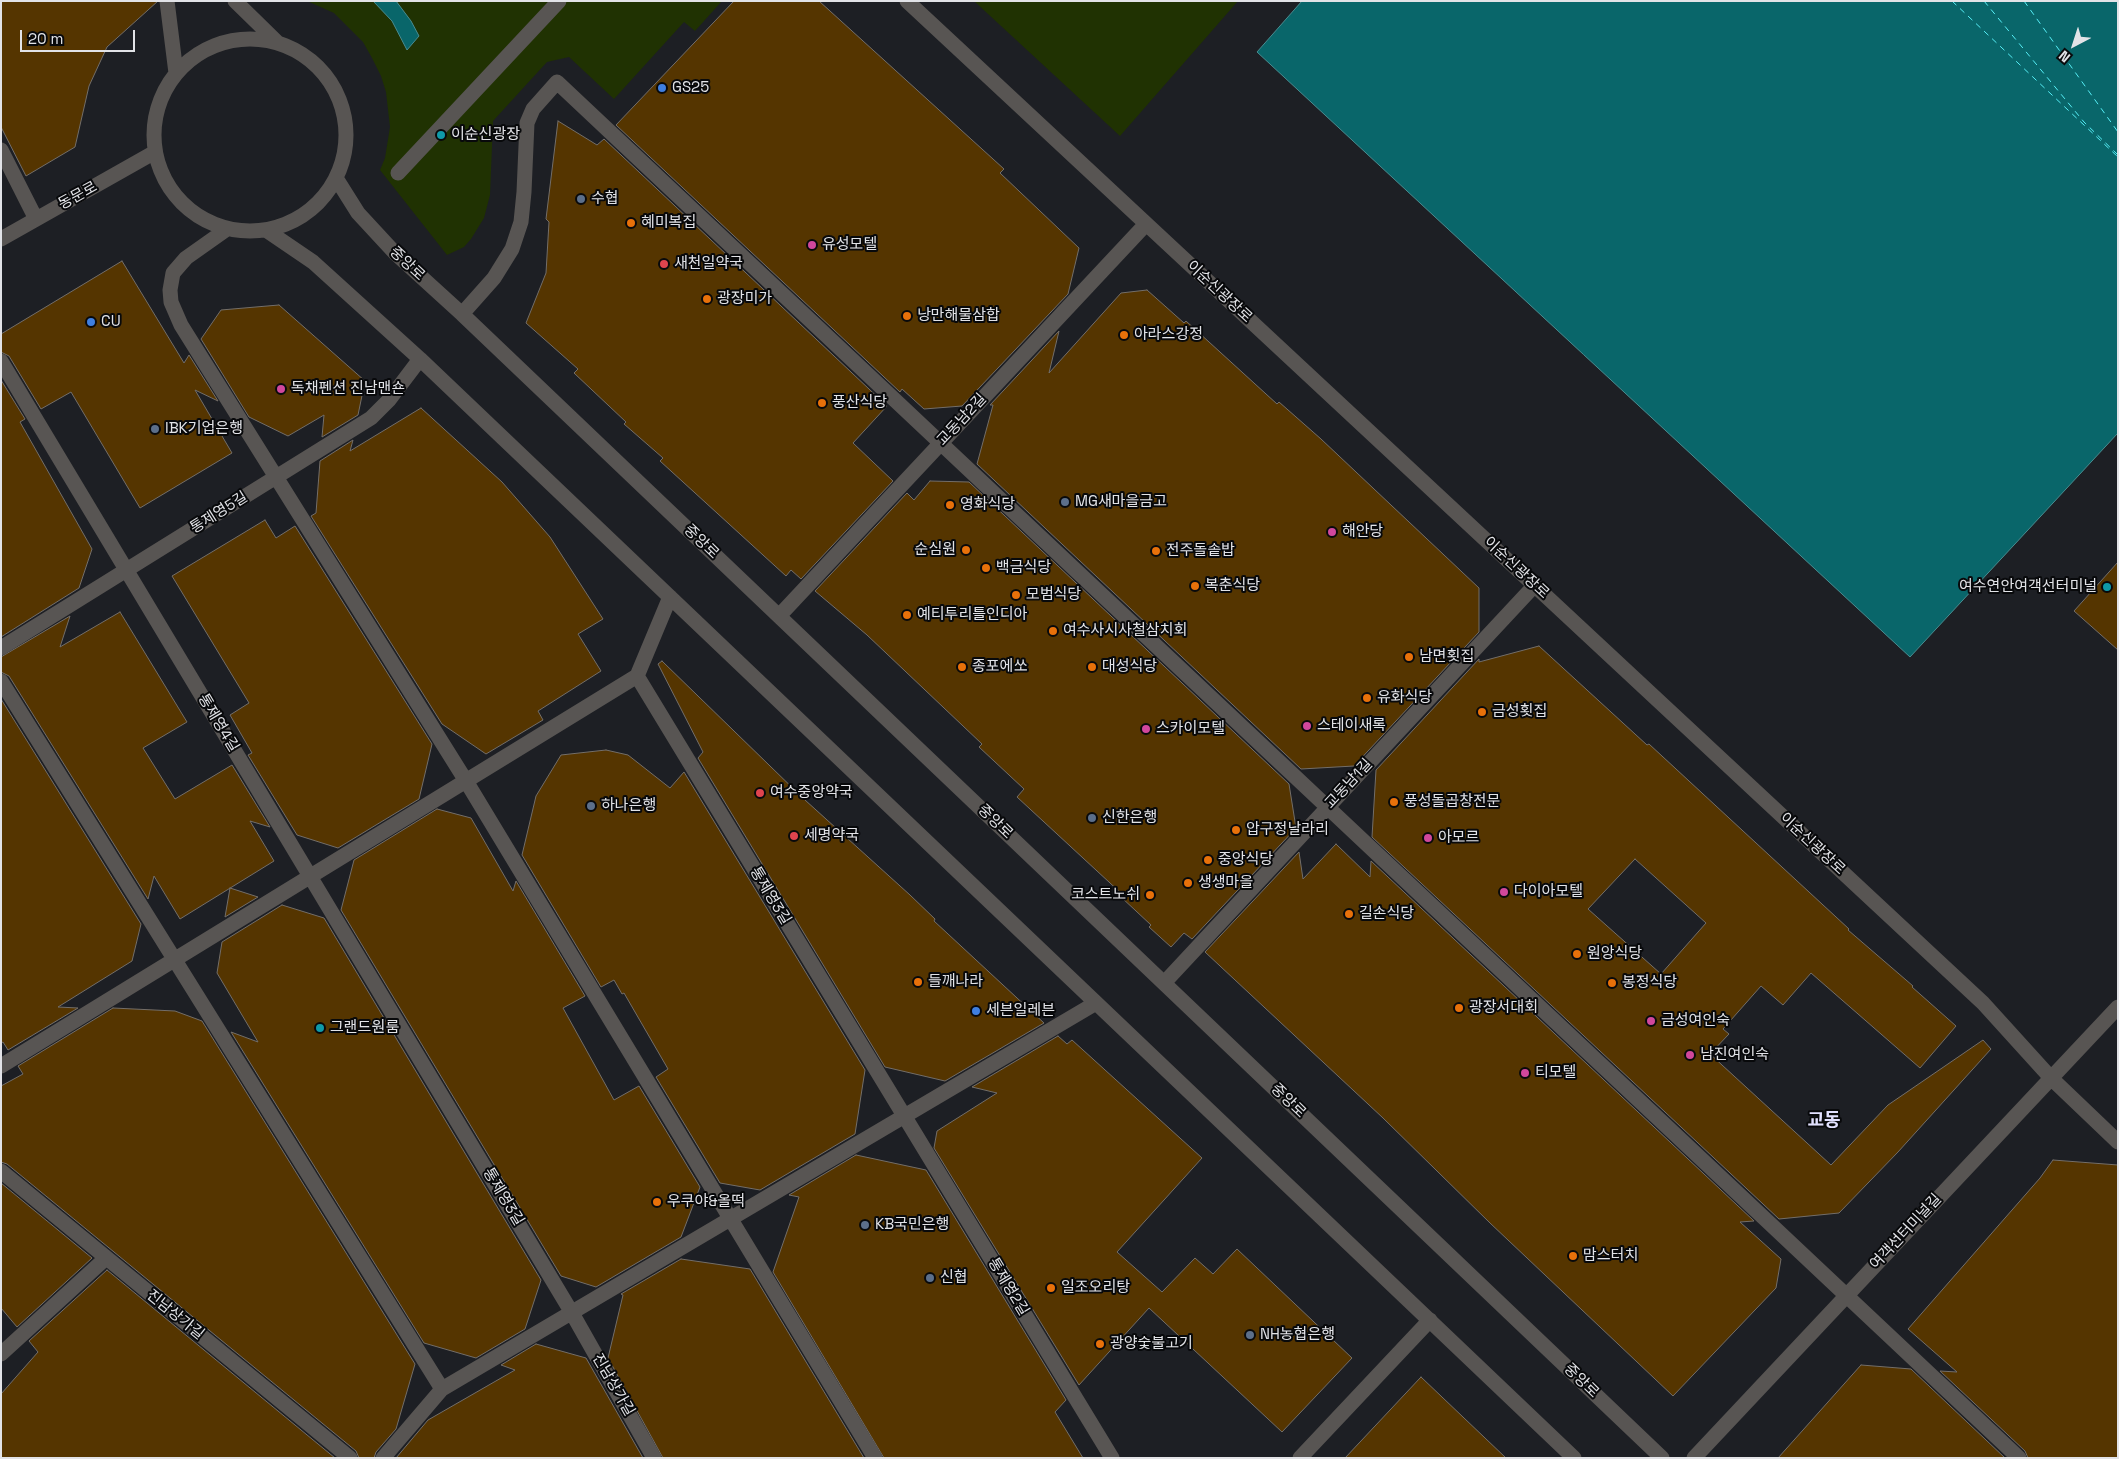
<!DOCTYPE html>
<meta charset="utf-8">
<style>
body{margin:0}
#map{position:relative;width:2119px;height:1459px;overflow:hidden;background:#1d1f24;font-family:"Space Grotesk",sans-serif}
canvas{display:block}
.frame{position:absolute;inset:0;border:2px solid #e2e3e7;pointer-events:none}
.north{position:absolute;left:2049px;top:20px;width:50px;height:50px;-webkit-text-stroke:4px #08090b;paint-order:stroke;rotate:220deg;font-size:14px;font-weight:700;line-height:20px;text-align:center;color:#e2e3e7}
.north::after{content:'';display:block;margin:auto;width:18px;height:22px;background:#e2e3e7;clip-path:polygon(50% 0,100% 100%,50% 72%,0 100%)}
.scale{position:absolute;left:20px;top:30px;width:115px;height:22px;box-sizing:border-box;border:2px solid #e2e3e7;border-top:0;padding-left:6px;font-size:15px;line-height:18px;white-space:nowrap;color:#e2e3e7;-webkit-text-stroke:4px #08090b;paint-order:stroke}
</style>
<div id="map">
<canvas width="2119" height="1459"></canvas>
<div class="frame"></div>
<div class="north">N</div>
<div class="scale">20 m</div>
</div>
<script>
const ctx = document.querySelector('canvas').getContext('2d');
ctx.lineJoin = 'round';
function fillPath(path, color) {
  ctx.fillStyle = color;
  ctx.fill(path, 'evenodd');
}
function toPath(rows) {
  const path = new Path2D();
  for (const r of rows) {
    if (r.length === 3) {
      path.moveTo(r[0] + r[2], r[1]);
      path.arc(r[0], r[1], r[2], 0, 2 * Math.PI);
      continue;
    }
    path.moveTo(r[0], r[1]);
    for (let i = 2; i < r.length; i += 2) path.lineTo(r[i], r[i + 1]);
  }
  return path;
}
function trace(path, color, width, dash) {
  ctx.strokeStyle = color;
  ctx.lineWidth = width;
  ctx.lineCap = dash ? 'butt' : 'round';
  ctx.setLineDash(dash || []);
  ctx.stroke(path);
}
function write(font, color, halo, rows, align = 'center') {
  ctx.font = font + ' "Space Grotesk","Noto Sans KR",sans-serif';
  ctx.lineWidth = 4;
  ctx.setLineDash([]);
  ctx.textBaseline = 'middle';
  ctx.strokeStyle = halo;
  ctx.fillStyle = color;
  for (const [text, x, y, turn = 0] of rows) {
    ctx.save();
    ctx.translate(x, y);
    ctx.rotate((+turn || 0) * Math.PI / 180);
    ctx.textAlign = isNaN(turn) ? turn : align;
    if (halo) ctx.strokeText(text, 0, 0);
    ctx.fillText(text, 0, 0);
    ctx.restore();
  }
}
fillPath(toPath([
 [307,1,722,1,695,31,684,22,614,99,569,57,547,62,493,121,490,195,484,218,471,239,464,247,447,255,380,170,385,158,390,127,386,92,381,76,372,58,363,42,334,13],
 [974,1,1238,1,1120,136]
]), '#203202');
const water = toPath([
 [373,1,396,1,411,21,419,36,407,50,392,21,373,1],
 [1302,1,2118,1,2118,433,1910,657,1257,52,1302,1]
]);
fillPath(water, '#09666a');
trace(water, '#4a8c90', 1);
trace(toPath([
 [1952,1,2118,157],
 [1984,1,2084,122,2118,155],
 [2024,1,2118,132]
]), '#56eef6', 1, [6, 5]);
const building = toPath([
 [1,1,158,1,107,47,89,86,75,147,26,176,1,127,1,1],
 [734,1,819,1,1004,169,1000,173,1079,248,1068,294,962,406,924,409,902,389,900,392,616,125,734,1],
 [558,121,597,145,604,139,887,406,853,443,893,481,801,579,791,570,786,576,660,461,663,458,624,424,626,422,574,373,578,369,526,323,546,273,549,222,546,219,558,121],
 [122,261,184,363,189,355,218,401,195,390,232,453,140,508,71,392,41,409,9,356,1,352,1,334,122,261],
 [1147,290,1184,323,1186,321,1277,404,1279,402,1321,439,1479,588,1479,632,1354,766,1301,769,977,464,993,405,990,405,1059,331,1049,373,1121,293,1147,290],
 [279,305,365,381,358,415,322,437,324,415,288,436,249,417,201,339,221,310,279,305],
 [1,380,25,419,20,422,92,549,79,588,1,637,1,380],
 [421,408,502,482,550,537,603,619,578,634,601,671,538,711,543,720,486,754,442,724,311,516,316,513,320,461,353,440,350,451,421,408],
 [930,481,969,482,1289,784,1296,828,1192,939,1184,933,1171,947,1149,927,1151,925,1121,897,1123,895,1017,797,1024,789,979,747,982,744,867,635,815,591,907,493,914,500,930,481],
 [265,520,276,538,295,526,432,744,419,799,338,848,297,835,248,755,252,753,230,715,249,703,172,576,265,520],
 [2118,562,2118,650,2074,611,2118,562],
 [120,612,187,722,143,748,175,799,232,765,270,827,250,821,274,861,180,919,154,876,148,899,9,676,1,672,1,657,70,616,60,647,120,612],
 [1539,646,1647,745,1649,744,1849,929,1848,930,1913,986,1912,987,1956,1026,1920,1068,1811,973,1783,1005,1761,986,1723,1029,1729,1034,1710,1054,1831,1165,1888,1105,1983,1040,1991,1049,1898,1152,1839,1213,1779,1219,1372,837,1376,770,1479,659,1479,662,1539,646],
 [1635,859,1706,923,1661,974,1588,909,1635,859],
 [662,661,805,800,910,895,935,919,934,921,1044,1023,945,1081,885,1067,698,758,703,752,658,664,662,661],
 [1,699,141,924,132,961,58,1007,78,1008,8,1050,3,1042,1,1043,1,699],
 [606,750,628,755,670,788,684,772,865,1070,855,1134,760,1190,720,1183,656,1077,668,1069,624,993,622,994,614,980,601,987,522,855,536,796,561,755,606,750],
 [437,809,471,818,513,891,516,881,585,996,563,1008,614,1100,639,1086,700,1187,681,1237,596,1287,561,1276,341,910,354,860,437,809],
 [1336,844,1370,877,1371,861,1754,1221,1740,1222,1781,1259,1776,1288,1673,1396,1490,1223,1383,1118,1205,952,1299,852,1303,879,1336,844],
 [230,888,258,897,225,917,230,888],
 [282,905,324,918,541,1280,525,1329,476,1358,424,1343,231,1032,258,1042,217,973,222,942,282,905],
 [113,1008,175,1011,202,1021,415,1364,396,1429,376,1452,374,1458,359,1458,356,1451,7,1164,1,1162,1,1086,23,1074,18,1066,113,1008],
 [1058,1036,1067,1044,1072,1040,1202,1158,1117,1252,1162,1292,1195,1258,1213,1274,1237,1249,1352,1358,1282,1432,1149,1308,1079,1385,934,1148,937,1131,997,1093,972,1087,1058,1036],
 [856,1155,926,1170,1066,1400,1055,1412,1083,1458,884,1458,773,1272,799,1197,789,1195,856,1155],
 [2053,1160,2118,1165,2118,1458,2028,1458,2025,1451,1940,1371,1957,1372,1908,1329,2040,1178,2053,1160],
 [1,1183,92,1258,17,1327,1,1308,1,1183],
 [681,1259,750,1269,864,1458,663,1458,608,1358,623,1295,621,1294,681,1259],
 [107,1270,335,1458,1,1458,1,1394,38,1352,29,1341,107,1270],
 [536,1344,586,1358,643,1458,396,1458,428,1420,515,1370,501,1365,536,1344],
 [1861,1365,1911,1369,2005,1458,1778,1458,1861,1365],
 [1421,1377,1506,1458,1345,1458,1421,1377]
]);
fillPath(building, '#553500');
trace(building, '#736e69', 1);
trace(toPath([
 [167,1,176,73],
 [235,1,277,42],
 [907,1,1983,1003,2051,1078,2118,1142],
 [250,135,96],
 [1,150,36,219],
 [398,173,559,1],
 [336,178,358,213,395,253,462,314,1662,1458],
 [227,229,186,258,173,273,170,290,171,302,181,325,466,781,875,1458],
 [266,230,313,262,420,359,1574,1458],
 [1,239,155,152],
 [462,314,494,278,512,249,521,222,524,192,527,123,533,109,557,82,2019,1458],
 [1,361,572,1313,654,1458],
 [779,616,1146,224],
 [1,648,371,418,389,400,420,359],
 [637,676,1112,1458],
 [1,681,442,1389],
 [1164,983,1534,586],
 [1,1066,637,676,670,597],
 [1,1171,350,1458],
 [1,1354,106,1258],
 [383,1458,442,1389,1096,1003],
 [1300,1458,1430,1320],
 [1694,1458,2118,1007]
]), '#585553', 15);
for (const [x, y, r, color] of [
 [662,88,5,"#3f7fe0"],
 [441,135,5,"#0f9aa8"],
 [581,199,5,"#5c6f8a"],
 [631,223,5,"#e8710a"],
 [812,245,5,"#d1479c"],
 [664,264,5,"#e0444e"],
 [707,299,5,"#e8710a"],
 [907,316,5,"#e8710a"],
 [91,322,5,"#3f7fe0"],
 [1124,335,5,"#e8710a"],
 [281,389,5,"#d1479c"],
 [822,403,5,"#e8710a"],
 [155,429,5,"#5c6f8a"],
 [1065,502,5,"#5c6f8a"],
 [950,505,5,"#e8710a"],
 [1332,532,5,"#d1479c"],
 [966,550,5,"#e8710a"],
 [1156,551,5,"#e8710a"],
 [986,568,5,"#e8710a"],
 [1195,586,5,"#e8710a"],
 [2107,587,5,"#0f9aa8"],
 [1016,595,5,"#e8710a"],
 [907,615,5,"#e8710a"],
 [1053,631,5,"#e8710a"],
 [1409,657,5,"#e8710a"],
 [962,667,5,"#e8710a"],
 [1092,667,5,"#e8710a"],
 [1367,698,5,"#e8710a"],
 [1482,712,5,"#e8710a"],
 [1307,726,5,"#d1479c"],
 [1146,729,5,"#d1479c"],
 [760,793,5,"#e0444e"],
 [1394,802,5,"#e8710a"],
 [591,806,5,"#5c6f8a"],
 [1092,818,5,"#5c6f8a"],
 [1236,830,5,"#e8710a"],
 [794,836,5,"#e0444e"],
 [1428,838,5,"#d1479c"],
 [1208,860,5,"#e8710a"],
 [1188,883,5,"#e8710a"],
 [1504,892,5,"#d1479c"],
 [1150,895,5,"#e8710a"],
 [1349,914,5,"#e8710a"],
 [1577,954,5,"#e8710a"],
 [918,982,5,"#e8710a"],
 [1612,983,5,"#e8710a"],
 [1459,1008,5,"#e8710a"],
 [976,1011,5,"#3f7fe0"],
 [1651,1021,5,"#d1479c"],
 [320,1028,5,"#0f9aa8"],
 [1690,1055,5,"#d1479c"],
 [1525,1073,5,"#d1479c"],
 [657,1202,5,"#e8710a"],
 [865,1225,5,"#5c6f8a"],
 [1573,1256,5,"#e8710a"],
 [930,1278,5,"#5c6f8a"],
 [1051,1288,5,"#e8710a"],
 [1250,1335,5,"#5c6f8a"],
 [1100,1344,5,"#e8710a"]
]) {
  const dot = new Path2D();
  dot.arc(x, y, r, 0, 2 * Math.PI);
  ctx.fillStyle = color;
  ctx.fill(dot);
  trace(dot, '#08090b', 2);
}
write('15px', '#e2e3e7', '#08090b', [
 ["GS25",672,88],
 ["이순신광장",451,135],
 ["수협",591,199],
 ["혜미복집",641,223],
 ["유성모텔",822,245],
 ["새천일약국",674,264],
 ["광장미가",717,299],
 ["낭만해물삼합",917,316],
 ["CU",101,322],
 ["아라스강정",1134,335],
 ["독채펜션 진남맨숀",291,389],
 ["풍산식당",832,403],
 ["IBK기업은행",165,429],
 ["MG새마을금고",1075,502],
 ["영화식당",960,505],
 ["해안당",1342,532],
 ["순심원",956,550,"right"],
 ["전주돌솥밥",1166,551],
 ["백금식당",996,568],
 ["복춘식당",1205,586],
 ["여수연안여객선터미널",2097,587,"right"],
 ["모범식당",1026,595],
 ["예티투리틀인디아",917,615],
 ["여수사시사철삼치회",1063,631],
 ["남면횟집",1419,657],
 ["종포에쏘",972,667],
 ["대성식당",1102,667],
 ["유화식당",1377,698],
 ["금성횟집",1492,712],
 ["스테이새록",1317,726],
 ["스카이모텔",1156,729],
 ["여수중앙약국",770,793],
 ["풍성돌곱창전문",1404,802],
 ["하나은행",601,806],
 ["신한은행",1102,818],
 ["압구정날라리",1246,830],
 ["세명약국",804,836],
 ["아모르",1438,838],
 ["중앙식당",1218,860],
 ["생생마을",1198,883],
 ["다이아모텔",1514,892],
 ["코스트노쉬",1140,895,"right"],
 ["길손식당",1359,914],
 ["원앙식당",1587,954],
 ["들깨나라",928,982],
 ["봉정식당",1622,983],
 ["광장서대회",1469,1008],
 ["세븐일레븐",986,1011],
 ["금성여인숙",1661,1021],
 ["그랜드원룸",330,1028],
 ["남진여인숙",1700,1055],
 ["티모텔",1535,1073],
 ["우쿠야&올떡",667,1202],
 ["KB국민은행",875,1225],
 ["맘스터치",1583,1256],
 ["신협",940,1278],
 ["일조오리탕",1061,1288],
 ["NH농협은행",1260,1335],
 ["광양숯불고기",1110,1344]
], 'left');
write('15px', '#e2e3e7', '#08090b', [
 ["동문로",78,196,-29],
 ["중앙로",407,264,43],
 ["이순신광장로",1219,292,43],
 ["교동남2길",962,420,-47],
 ["통제영5길",219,513,-32],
 ["중앙로",701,542,44],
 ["이순신광장로",1516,568,43],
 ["통제영4길",218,723,59],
 ["교동남1길",1349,784,-47],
 ["중앙로",995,822,44],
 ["이순신광장로",1812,844,43],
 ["통제영3길",770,896,59],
 ["중앙로",1288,1101,44],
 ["통제영3길",503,1197,59],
 ["여객선터미널길",1906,1232,-47],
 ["통제영2길",1008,1287,59],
 ["진남상가길",175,1315,39],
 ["중앙로",1581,1381,44],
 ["진남상가길",613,1385,60]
]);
write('bold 18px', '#e1e0fe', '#08090b', [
 ["교동",1824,1121]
]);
</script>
